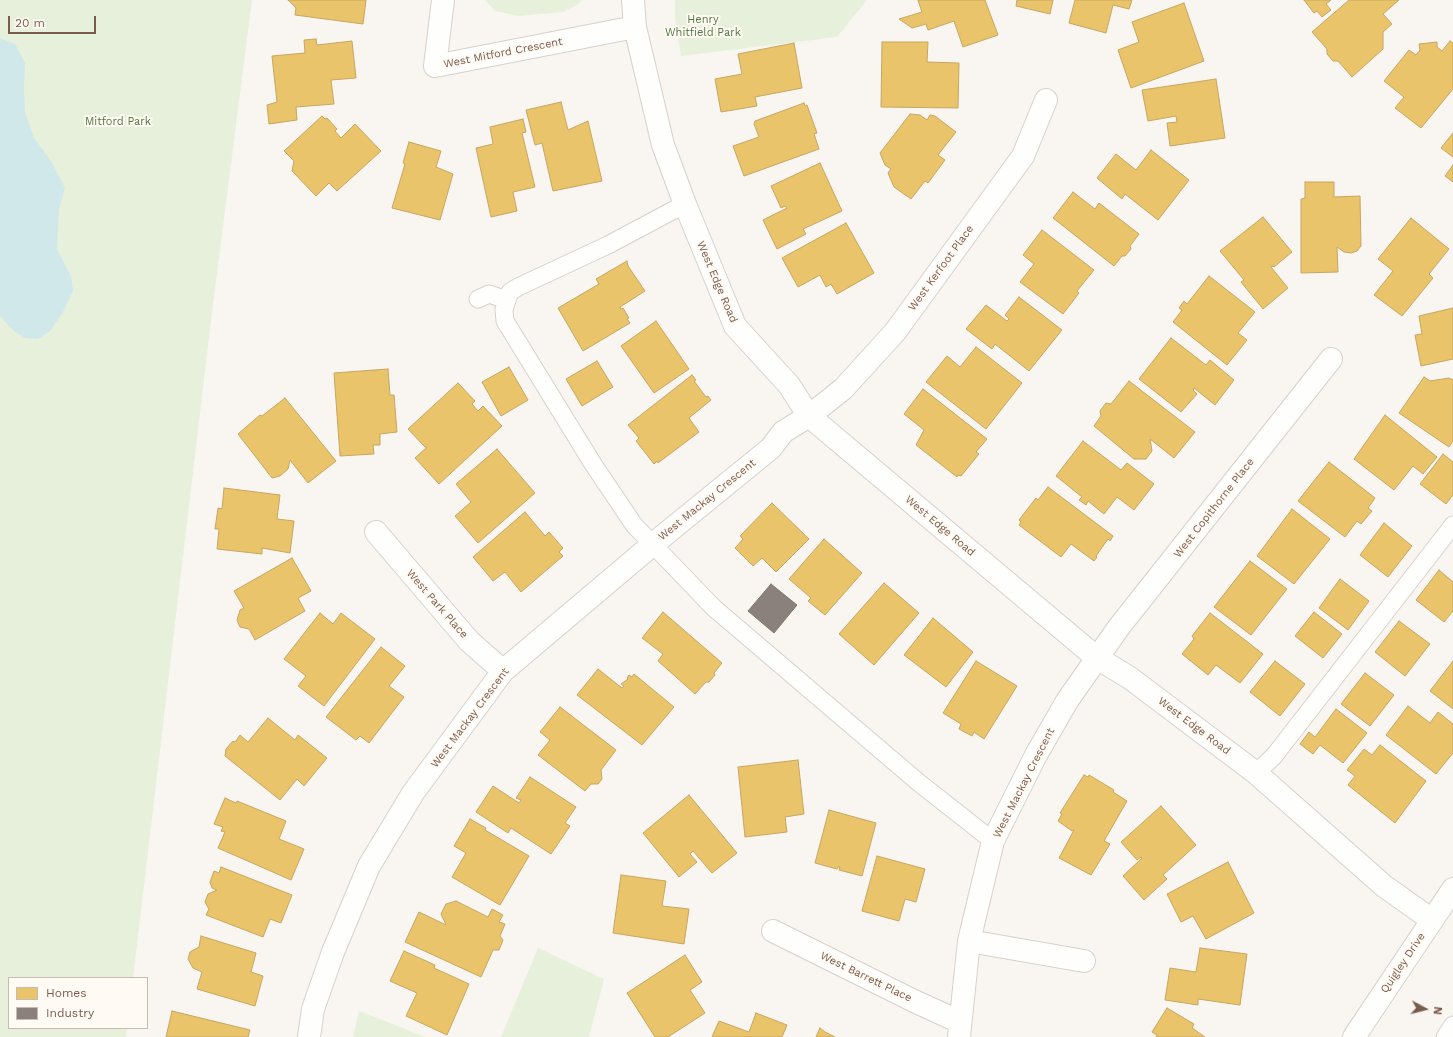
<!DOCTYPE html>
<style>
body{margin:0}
#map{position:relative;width:1453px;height:1037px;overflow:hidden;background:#f9f5f0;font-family:"Work Sans",sans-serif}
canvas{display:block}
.legend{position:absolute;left:8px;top:977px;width:140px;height:52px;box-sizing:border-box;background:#fffaf3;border:1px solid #cabbb1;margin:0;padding:5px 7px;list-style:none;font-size:12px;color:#7a5c4d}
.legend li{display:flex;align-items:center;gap:8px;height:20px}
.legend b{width:20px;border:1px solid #cabbb1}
.north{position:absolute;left:1405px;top:989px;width:40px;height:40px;-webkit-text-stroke:3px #fffaf3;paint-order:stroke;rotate:97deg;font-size:11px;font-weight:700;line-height:16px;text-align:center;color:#7a5c4d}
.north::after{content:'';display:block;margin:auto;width:14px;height:18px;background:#7a5c4d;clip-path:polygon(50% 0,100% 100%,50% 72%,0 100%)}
.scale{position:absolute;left:8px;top:16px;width:88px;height:18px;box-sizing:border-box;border:2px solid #7a5c4d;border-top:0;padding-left:5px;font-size:12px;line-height:14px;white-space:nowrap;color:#7a5c4d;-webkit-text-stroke:3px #fffaf3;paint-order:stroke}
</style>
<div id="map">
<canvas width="1453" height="1037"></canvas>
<ul class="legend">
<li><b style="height:11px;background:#e9c46a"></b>Homes</li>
<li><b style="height:11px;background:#8a817c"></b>Industry</li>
</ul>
<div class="north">N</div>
<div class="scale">20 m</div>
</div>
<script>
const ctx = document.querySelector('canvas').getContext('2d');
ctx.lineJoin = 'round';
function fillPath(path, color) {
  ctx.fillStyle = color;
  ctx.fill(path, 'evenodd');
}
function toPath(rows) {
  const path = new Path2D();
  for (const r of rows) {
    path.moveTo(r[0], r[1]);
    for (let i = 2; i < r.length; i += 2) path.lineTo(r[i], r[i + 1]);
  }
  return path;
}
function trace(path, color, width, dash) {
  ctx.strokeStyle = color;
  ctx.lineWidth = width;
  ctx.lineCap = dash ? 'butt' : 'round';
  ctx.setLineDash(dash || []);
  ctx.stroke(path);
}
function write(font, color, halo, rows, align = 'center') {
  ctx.font = font + ' "Work Sans",sans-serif';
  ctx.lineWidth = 4;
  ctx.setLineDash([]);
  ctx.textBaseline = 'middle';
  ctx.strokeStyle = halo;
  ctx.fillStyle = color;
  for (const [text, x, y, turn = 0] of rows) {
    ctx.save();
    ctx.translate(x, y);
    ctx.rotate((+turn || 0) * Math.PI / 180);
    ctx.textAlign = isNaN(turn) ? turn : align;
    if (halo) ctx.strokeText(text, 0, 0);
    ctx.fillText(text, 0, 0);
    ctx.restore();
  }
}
fillPath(toPath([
 [0,0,252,0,211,320,133,978,9,978,9,1028,127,1028,126,1037,0,1037],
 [485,0,582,0,577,5,563,12,519,16,495,11],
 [675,0,867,0,837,37,681,56,675,18],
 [538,948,604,979,589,1037,501,1037],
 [359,1011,426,1037,353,1037]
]), '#e7f0db');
fillPath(toPath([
 [0,38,15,44,25,63,24,89,25,112,34,138,51,161,65,188,59,209,57,249,71,276,73,291,63,312,50,331,38,339,25,338,14,331,0,316]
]), '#d0e8ea');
const homes = toPath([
 [288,0,366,0,363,24,295,15,296,8,288,0],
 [918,0,985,0,998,35,963,47,954,21,928,30,926,24,912,28,899,19,922,12,918,0],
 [1017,0,1053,0,1050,14,1016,6,1017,0],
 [1075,0,1132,0,1129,9,1113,5,1106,33,1069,23,1075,0],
 [1304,0,1331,0,1326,4,1331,10,1322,17,1317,11,1314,13,1304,0],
 [1349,0,1399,0,1383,14,1392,24,1383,32,1383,49,1352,77,1338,61,1333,61,1327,54,1327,49,1312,32,1349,0],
 [1184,3,1204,61,1131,88,1118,50,1139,42,1132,22,1184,3],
 [316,39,317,45,352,41,356,78,331,80,334,104,296,107,297,120,269,124,267,105,277,102,272,56,305,53,304,40,316,39],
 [1450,41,1453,43,1453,89,1421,128,1395,108,1404,97,1384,81,1409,50,1416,55,1420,50,1419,44,1437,42,1437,47,1442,51,1450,41],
 [882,42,928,42,927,62,959,63,958,108,881,107,882,42],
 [794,43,802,88,755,97,757,106,721,112,715,79,742,74,738,54,794,43],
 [1216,79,1225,138,1170,146,1167,123,1177,122,1176,116,1148,121,1142,90,1216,79],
 [561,102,568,130,588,121,602,181,553,191,542,143,535,145,526,110,561,102],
 [804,103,805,106,807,105,817,133,814,134,819,149,744,176,733,146,759,137,754,124,755,121,804,103],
 [910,114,920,115,927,120,930,115,935,116,956,132,938,155,945,160,928,183,925,181,911,199,894,187,888,173,891,169,885,165,880,153,910,114],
 [322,116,325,119,327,118,337,129,335,131,341,138,355,124,381,151,337,191,329,183,316,196,292,171,294,161,284,151,322,116],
 [523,119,526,132,522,133,535,187,513,192,517,211,491,217,476,148,493,144,490,127,523,119],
 [1453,133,1453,157,1441,148,1453,133],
 [409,142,441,151,436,167,453,174,440,220,392,208,405,164,403,163,409,142],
 [1151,150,1189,180,1158,220,1125,194,1122,199,1097,178,1116,154,1136,170,1151,150],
 [820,163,842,211,803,229,806,234,777,249,763,220,787,208,785,206,781,208,771,186,820,163],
 [1453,165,1453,182,1445,176,1453,165],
 [1305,182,1334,182,1334,197,1360,196,1361,246,1357,251,1351,253,1344,252,1337,247,1338,272,1301,273,1301,199,1305,198,1305,182],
 [1073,192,1095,209,1099,203,1139,234,1130,246,1131,249,1125,256,1122,256,1114,266,1053,218,1073,192],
 [1263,217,1292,252,1274,267,1273,266,1271,267,1288,288,1263,309,1241,282,1244,280,1220,251,1263,217],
 [1411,218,1449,249,1429,274,1433,278,1402,316,1374,295,1393,271,1378,259,1411,218],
 [846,223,874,273,837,294,831,284,826,287,820,275,798,287,782,258,846,223],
 [1042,230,1094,270,1077,291,1079,293,1063,314,1020,282,1034,264,1023,255,1042,230],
 [627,261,628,266,645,291,620,307,621,309,623,308,629,318,627,319,630,323,583,351,558,308,599,284,596,279,627,261],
 [1209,276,1255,312,1238,333,1247,340,1227,365,1173,322,1182,310,1179,308,1184,301,1187,304,1209,276],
 [1019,297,1062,330,1029,371,995,344,992,349,966,329,986,305,1007,321,1009,319,1005,315,1019,297],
 [1453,308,1453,359,1421,366,1415,335,1422,334,1419,316,1453,308],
 [656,321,689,369,654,393,621,346,656,321],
 [1171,338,1206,365,1210,360,1234,380,1215,405,1194,388,1193,390,1197,394,1181,412,1139,379,1171,338],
 [976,347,1022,383,986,429,926,382,947,356,960,367,976,347],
 [597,361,613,387,582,406,566,379,597,361],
 [509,367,528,400,501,416,482,382,509,367],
 [388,369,390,395,394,395,397,432,380,434,380,445,373,445,374,454,340,456,334,373,388,369],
 [692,375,696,380,694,381,706,397,708,396,711,400,689,418,699,432,658,463,657,461,654,464,636,441,639,438,628,425,692,375],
 [1424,377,1430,381,1449,378,1453,380,1453,441,1449,447,1399,413,1424,377],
 [1129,381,1195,432,1174,458,1150,439,1152,451,1146,459,1134,459,1094,426,1101,416,1100,411,1106,403,1111,404,1129,381],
 [458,383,475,401,472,404,478,411,483,406,502,426,439,484,415,458,427,447,425,447,408,429,458,383],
 [923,389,987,439,976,452,979,454,961,476,958,475,957,477,916,445,924,430,904,414,923,389],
 [285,398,336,461,308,483,290,460,288,469,280,476,272,478,238,434,260,415,262,416,285,398],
 [1385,415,1437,457,1423,474,1413,466,1394,490,1354,459,1385,415],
 [1083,441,1121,470,1127,463,1154,484,1134,510,1117,497,1104,514,1088,501,1086,505,1079,500,1082,497,1056,476,1083,441],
 [497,449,535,493,478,543,455,516,471,502,456,484,497,449],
 [1443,454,1453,462,1453,495,1446,504,1420,484,1443,454],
 [1329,462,1375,498,1368,508,1372,511,1361,524,1357,521,1345,537,1298,501,1329,462],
 [1048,487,1113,536,1110,541,1108,539,1096,556,1097,557,1094,561,1071,544,1061,557,1019,525,1021,522,1019,520,1036,498,1038,500,1048,487],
 [224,488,280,495,277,519,294,521,290,553,262,548,262,554,217,549,219,529,215,529,218,508,222,509,224,488],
 [772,503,809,539,776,572,762,558,753,566,735,548,743,539,740,536,772,503],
 [1292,509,1330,539,1294,584,1257,556,1292,509],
 [525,512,545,536,549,532,563,548,559,552,563,556,521,592,505,572,493,581,473,557,525,512],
 [1384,523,1412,546,1388,577,1360,555,1384,523],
 [824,539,862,573,825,615,808,601,811,598,789,579,824,539],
 [292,558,311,591,298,598,305,611,255,640,249,629,240,627,237,620,240,610,244,608,234,591,292,558],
 [1250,561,1287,589,1251,635,1214,607,1250,561],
 [1439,570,1453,582,1453,611,1444,622,1416,600,1439,570],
 [1340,579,1369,601,1348,630,1319,608,1340,579],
 [884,583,919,613,874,665,839,634,884,583],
 [663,612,722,663,714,673,715,675,709,682,706,682,695,694,658,661,663,654,642,638,663,612],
 [1314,612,1342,634,1323,658,1295,636,1314,612],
 [320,613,333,624,341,613,375,639,324,706,298,686,306,676,284,659,320,613],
 [1210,613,1263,654,1240,683,1216,665,1208,675,1182,654,1194,639,1192,636,1210,613],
 [933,618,973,652,946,687,904,655,933,618],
 [1399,621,1430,644,1405,676,1375,652,1399,621],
 [381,647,405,666,389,686,404,697,369,743,360,736,356,740,326,717,381,647],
 [976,661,1017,686,984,739,974,732,972,736,959,729,961,724,943,713,976,661],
 [1275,661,1305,684,1280,716,1250,692,1275,661],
 [1453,661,1453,709,1430,691,1453,661],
 [598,669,622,688,624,686,621,684,628,679,627,678,629,675,632,677,634,674,674,707,642,745,577,695,598,669],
 [1365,673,1394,695,1370,726,1341,704,1365,673],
 [1408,706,1430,723,1438,712,1453,724,1453,753,1436,774,1386,735,1408,706],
 [560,707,616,750,601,770,602,779,598,784,591,784,585,791,538,755,550,740,540,732,560,707],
 [1336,709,1367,733,1343,763,1320,745,1313,754,1300,744,1309,732,1315,737,1336,709],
 [268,718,295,740,298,735,327,758,304,786,297,779,280,800,225,756,226,749,232,742,236,741,240,735,248,742,268,718],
 [1380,745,1426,781,1395,823,1348,785,1355,776,1347,770,1364,749,1372,755,1380,745],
 [798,760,804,814,785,817,787,832,745,837,738,767,798,760],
 [1084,775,1088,777,1089,775,1114,790,1113,792,1127,801,1104,841,1110,844,1091,875,1059,858,1074,830,1072,831,1058,821,1062,814,1060,813,1084,775],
 [530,777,576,807,565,823,570,826,551,854,511,828,508,833,476,812,493,786,519,803,521,800,516,798,530,777],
 [689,795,737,853,712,873,693,851,690,854,697,862,679,877,643,833,689,795],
 [225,798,236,803,237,801,286,821,279,839,304,849,291,880,218,848,225,832,221,831,223,827,214,824,225,798],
 [1161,806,1196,845,1163,875,1167,879,1144,900,1123,876,1142,858,1141,857,1137,860,1121,842,1161,806],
 [829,810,876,823,862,876,839,870,840,867,838,867,837,869,815,863,829,810],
 [470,819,486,828,485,830,529,856,500,905,452,877,466,853,454,846,470,819],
 [877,856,925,869,916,902,905,899,899,921,862,911,877,856],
 [1228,862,1254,913,1206,939,1193,916,1181,922,1167,894,1228,862],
 [221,867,292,895,281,923,270,919,263,937,206,915,209,909,205,902,208,894,217,890,212,888,210,882,214,871,219,873,221,867],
 [621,875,666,881,662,906,689,909,684,944,613,933,621,875],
 [456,901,488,917,492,909,503,915,499,922,505,924,500,936,503,940,499,950,493,950,481,977,405,942,419,912,446,925,441,914,446,904,456,901],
 [201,936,256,953,251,972,263,976,255,1006,197,989,202,972,193,968,188,959,190,952,199,947,201,936],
 [1200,948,1247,954,1240,1005,1198,999,1198,1005,1165,1000,1170,968,1196,972,1200,948],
 [404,951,435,965,434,968,469,984,447,1035,406,1016,417,993,390,981,404,951],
 [685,955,702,982,690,990,705,1013,668,1037,655,1037,627,993,685,955],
 [1167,1008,1194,1024,1192,1028,1205,1037,1156,1037,1157,1035,1152,1032,1167,1008],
 [172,1011,250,1030,248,1037,166,1037,172,1011],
 [756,1013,787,1025,782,1037,712,1037,719,1021,749,1032,756,1013],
 [820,1028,825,1032,835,1037,816,1037,820,1028]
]);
fillPath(homes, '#e9c46a');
trace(homes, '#c8a561', 1);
const industry = toPath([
 [771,584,797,605,774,633,748,611,771,584]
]);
fillPath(industry, '#8a817c');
trace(industry, '#85766e', 1);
const lane = toPath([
 [478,299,489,294,507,300,510,292,518,287,608,245,685,204],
 [507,300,504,310,505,321,593,464,634,525,714,608,918,782,993,841],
 [1256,773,1274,756,1453,525],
 [1445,1037,1453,1025]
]);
const street = toPath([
 [443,0,435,66,635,27],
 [633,0,635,27,663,145,685,204,735,326,789,385,809,416,1097,658,1130,678,1256,773,1384,886,1432,920],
 [376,532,469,641,503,671],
 [773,931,914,1001,960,1022],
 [969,941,1084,961],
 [309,1037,313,1009,333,952,369,866,413,793,503,671,652,545,771,448,783,432,809,416,843,389,854,377,895,332,1023,156,1046,100],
 [959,1037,969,941,993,841,1036,755,1067,701,1119,627,1331,359]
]);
const secondary = toPath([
 [1354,1037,1453,889]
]);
trace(lane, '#d7d1cb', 19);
trace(street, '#d7d1cb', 24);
trace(secondary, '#d9d2cb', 24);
trace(lane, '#fefefd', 17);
trace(street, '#fefefd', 22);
trace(secondary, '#fefefd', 22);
write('11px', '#537a41', '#fffaf3', [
 ["Henry",703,20],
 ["Whitfield Park",703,33],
 ["Mitford Park",118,122]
]);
write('11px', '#7a5c4d', '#fffaf3', [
 ["West Mitford Crescent",503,53,-11],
 ["West Kerfoot Place",941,268,-54],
 ["West Edge Road",717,282,67],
 ["West Mackay Crescent",707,500,-39],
 ["West Copithorne Place",1214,508,-52],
 ["West Edge Road",940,526,40],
 ["West Park Place",437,604,49],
 ["West Mackay Crescent",470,718,-53],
 ["West Edge Road",1194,726,37],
 ["West Mackay Crescent",1024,783,-63],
 ["Quigley Drive",1403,963,-56],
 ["West Barrett Place",866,977,26]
]);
</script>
